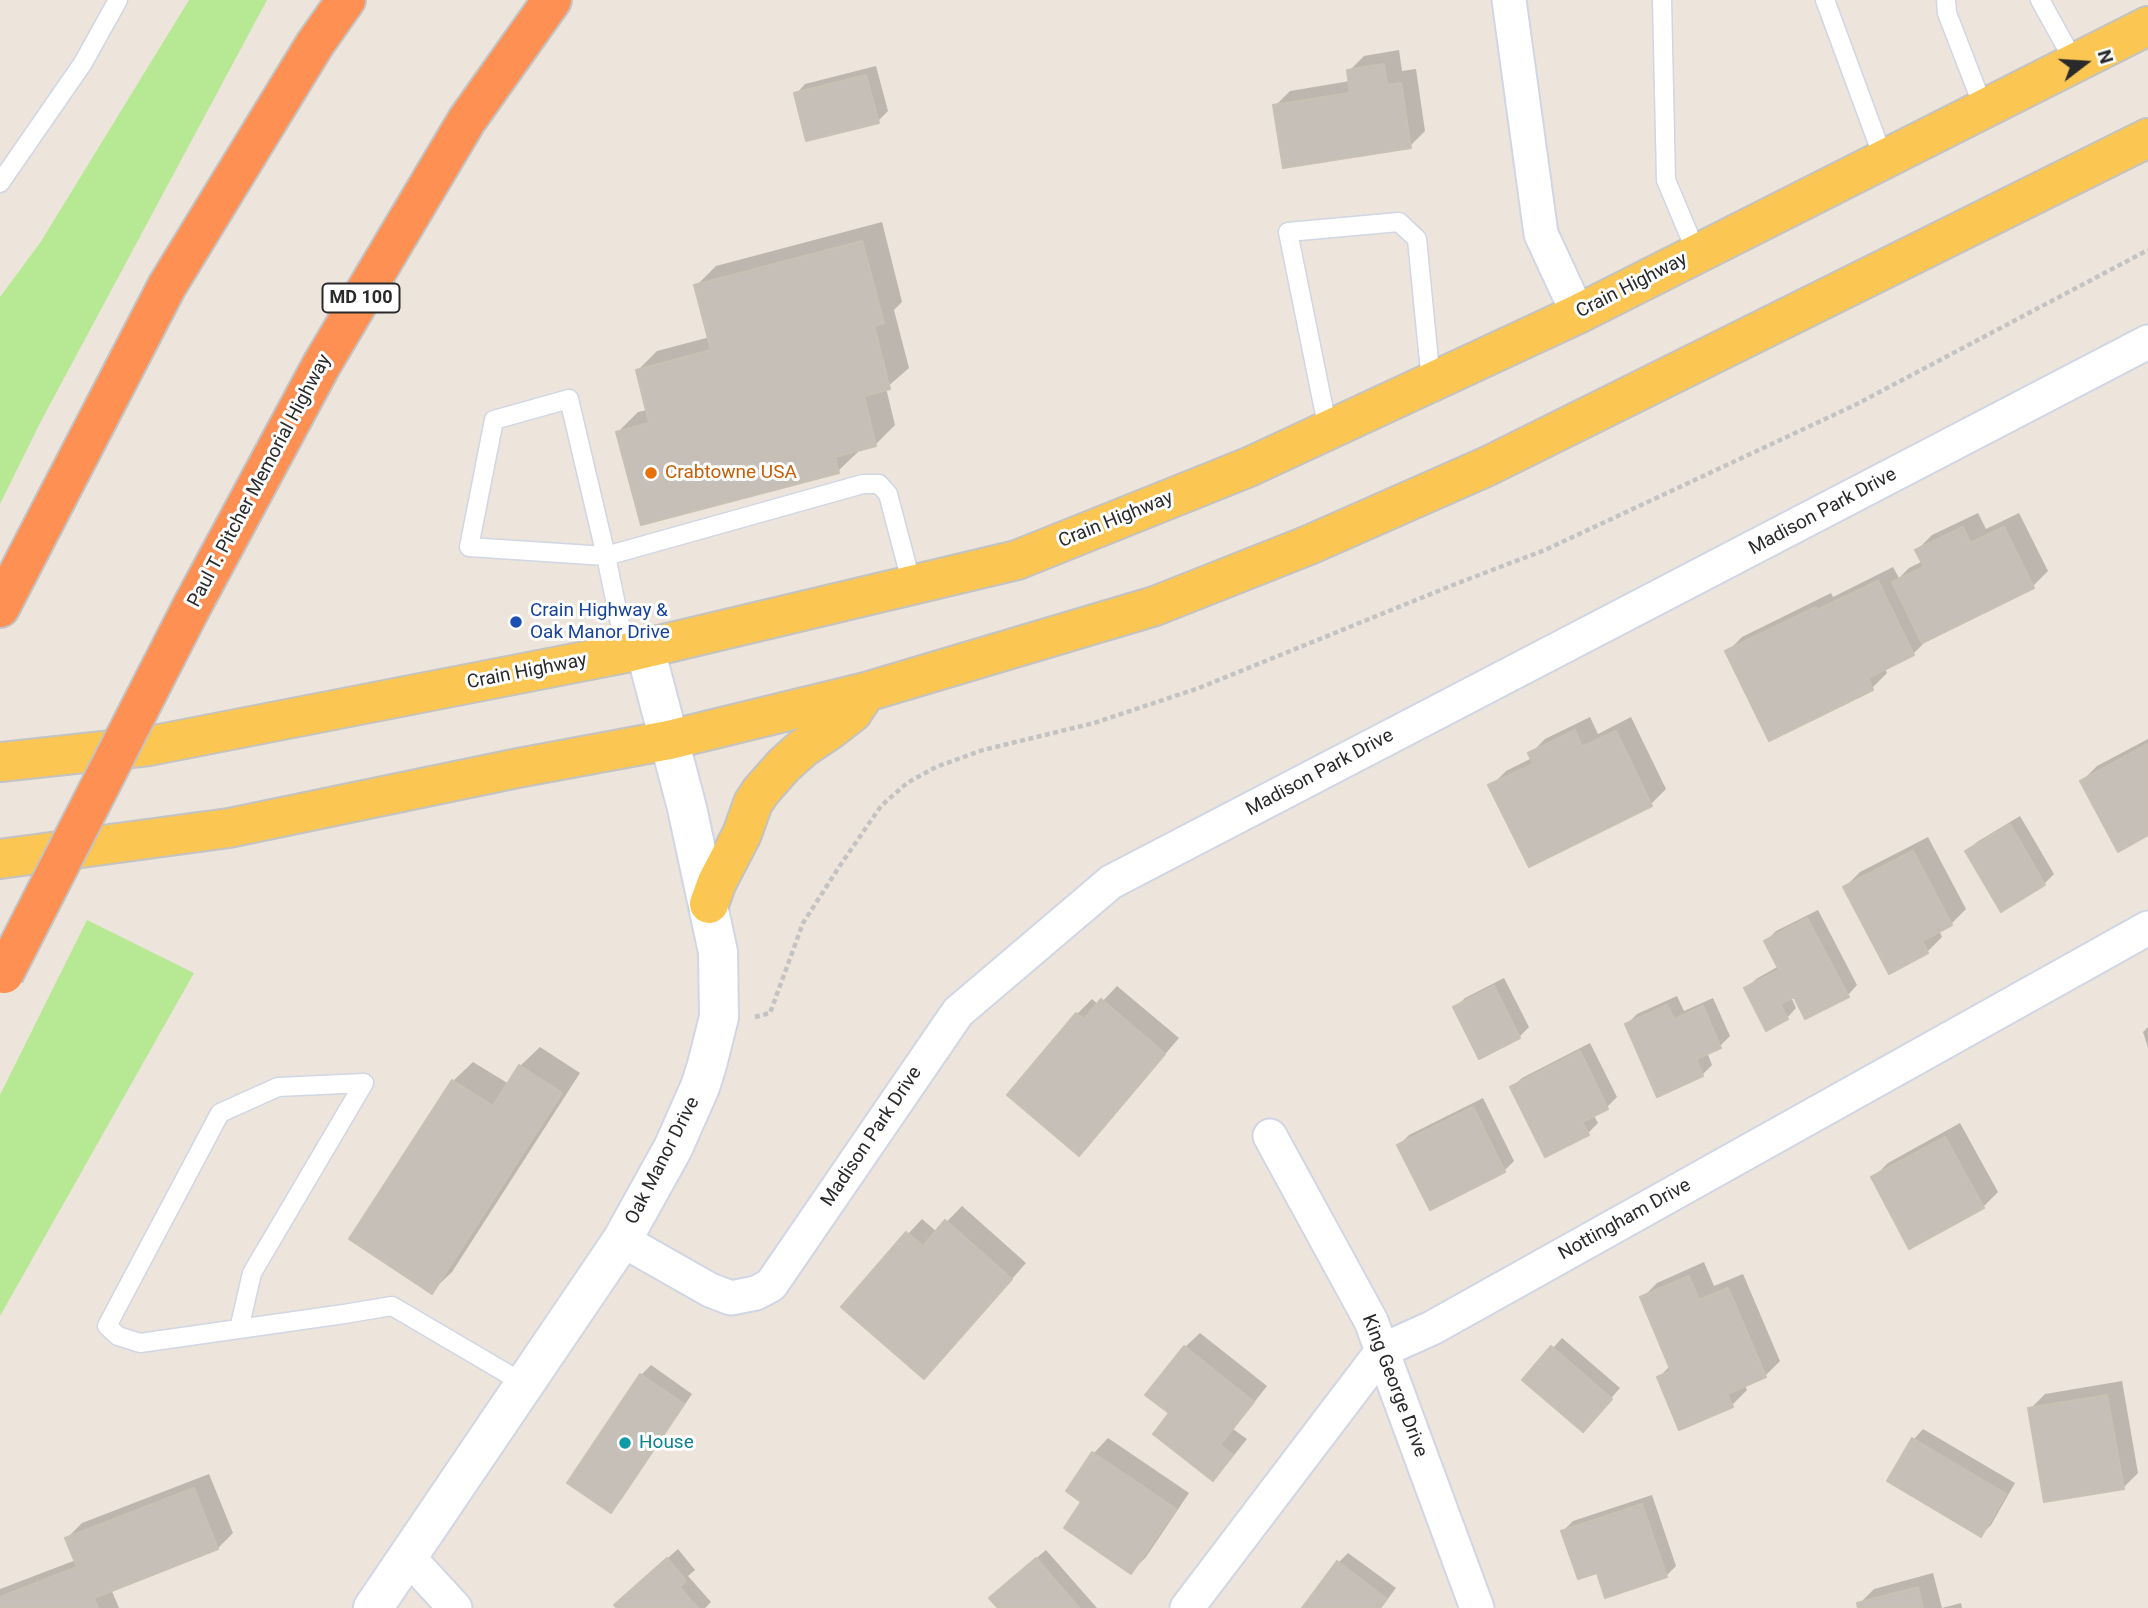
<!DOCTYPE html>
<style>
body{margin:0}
#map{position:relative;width:2148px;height:1608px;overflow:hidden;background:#ede4db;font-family:Roboto,sans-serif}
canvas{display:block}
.north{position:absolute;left:2050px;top:28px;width:70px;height:70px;-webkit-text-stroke:5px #fff;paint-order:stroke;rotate:73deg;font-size:19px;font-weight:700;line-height:28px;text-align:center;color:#2a2a2a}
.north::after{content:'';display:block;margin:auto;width:24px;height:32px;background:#2a2a2a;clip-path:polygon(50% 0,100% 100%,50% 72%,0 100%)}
</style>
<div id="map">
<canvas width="2148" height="1608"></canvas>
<div class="north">N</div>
</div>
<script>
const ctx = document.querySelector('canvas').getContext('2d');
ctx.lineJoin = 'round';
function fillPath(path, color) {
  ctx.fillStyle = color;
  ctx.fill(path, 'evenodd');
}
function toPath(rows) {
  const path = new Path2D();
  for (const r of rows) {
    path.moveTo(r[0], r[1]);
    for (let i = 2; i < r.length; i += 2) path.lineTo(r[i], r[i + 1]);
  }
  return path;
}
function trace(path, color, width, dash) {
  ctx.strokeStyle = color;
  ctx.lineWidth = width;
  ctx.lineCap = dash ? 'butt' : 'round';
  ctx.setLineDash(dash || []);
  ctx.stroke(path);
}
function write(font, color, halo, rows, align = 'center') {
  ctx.font = font + ' Roboto,sans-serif';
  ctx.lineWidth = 6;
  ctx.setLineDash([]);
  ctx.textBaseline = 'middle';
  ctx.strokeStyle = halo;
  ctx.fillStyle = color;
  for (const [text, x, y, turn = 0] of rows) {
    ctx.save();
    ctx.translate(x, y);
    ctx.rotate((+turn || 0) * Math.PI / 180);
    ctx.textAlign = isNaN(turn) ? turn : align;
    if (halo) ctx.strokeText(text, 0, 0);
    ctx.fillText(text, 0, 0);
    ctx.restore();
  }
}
fillPath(toPath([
 [189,0,267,0,40,423,0,504,0,297,40,243],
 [87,920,194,973,0,1316,0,1095]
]), '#b7e893');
fillPath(toPath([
 [1399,50,1402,71,1416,69,1425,131,1410,146,1275,106,1290,91,1350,81,1349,71,1364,56],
 [876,66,888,111,878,121,796,94,805,84],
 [882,222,902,302,894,310,909,368,886,388,895,425,875,445,857,449,858,452,838,471,618,432,638,412,647,410,637,371,657,351,710,337,696,286,716,266],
 [1978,513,1986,529,2019,513,2048,571,2033,586,1928,639,1913,654,1885,668,1887,673,1872,688,1770,739,1727,652,1742,637,1831,593,1833,597,1893,567,1899,578,1909,568,1923,561,1917,550,1932,535],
 [1590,717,1598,734,1631,717,1666,789,1651,804,1529,864,1491,786,1506,771,1532,758,1530,754,1545,739],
 [2148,739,2148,833,2082,781,2097,766],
 [2020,816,2054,874,2044,884,1967,851,1977,842],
 [1928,837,1966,909,1951,924,1939,930,1942,937,1927,952,1845,887,1860,872],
 [1818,910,1857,985,1848,995,1795,995,1791,997,1796,1008,1787,1018,1746,989,1756,979,1779,966,1766,941,1776,931],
 [1504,978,1529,1027,1519,1037,1456,1007,1465,998],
 [1117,986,1179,1038,1093,1138,1077,1014,1092,999,1099,1005],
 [1677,996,1684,1011,1713,998,1730,1036,1720,1046,1707,1052,1712,1065,1702,1075,1627,1024,1637,1014],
 [2148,1027,2148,1048,2143,1032],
 [1590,1043,1617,1097,1607,1107,1593,1114,1598,1123,1588,1133,1512,1087,1522,1078],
 [540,1047,580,1073,452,1272,432,1291,453,1081,473,1062,509,1084,520,1066],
 [1483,1098,1514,1161,1504,1171,1399,1145,1409,1135],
 [1960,1123,1998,1192,1983,1207,1873,1178,1888,1163],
 [962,1206,1026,1263,939,1362,908,1234,922,1219,937,1232],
 [1704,1262,1714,1286,1743,1274,1780,1361,1765,1376,1745,1385,1747,1390,1732,1405,1680,1428,1659,1377,1670,1366,1642,1298,1657,1283],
 [1200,1333,1267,1386,1233,1429,1247,1439,1227,1464,1212,1479,1172,1413,1185,1347],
 [1562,1338,1620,1388,1592,1420,1553,1348],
 [651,1365,692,1394,621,1500,611,1510,641,1375],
 [2122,1381,2138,1473,2123,1488,2030,1409,2045,1394],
 [1923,1429,2015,1483,1991,1525,1981,1535,1890,1480,1914,1439],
 [1108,1438,1189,1493,1146,1557,1131,1572,1083,1501,1068,1490,1094,1453],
 [209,1474,233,1533,218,1548,111,1589,119,1608,0,1608,0,1589,76,1560,67,1538,82,1523],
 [1652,1495,1676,1566,1666,1576,1598,1571,1563,1531,1573,1521],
 [678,1549,695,1570,688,1576,711,1602,705,1608,619,1608,626,1595],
 [1046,1550,1097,1608,1000,1608,1001,1588],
 [1348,1553,1396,1588,1381,1608,1304,1608,1339,1562],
 [1933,1573,1942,1608,1961,1603,1962,1608,1860,1608,1859,1604,1874,1589]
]), '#0003');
const building = toPath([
 [1384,64,1387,85,1401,83,1411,148,1283,168,1273,105,1350,93,1347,70,1384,64],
 [866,75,879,123,806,141,794,93,866,75],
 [862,241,884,323,874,326,890,389,864,396,876,446,835,457,839,473,641,525,616,432,649,423,636,370,711,350,694,285,862,241],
 [1963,527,1970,543,2004,527,2034,588,1922,643,1892,582,1924,567,1915,550,1963,527],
 [1878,581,1914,655,1868,678,1873,690,1769,741,1725,651,1816,607,1817,610,1878,581],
 [1575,730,1582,747,1616,731,1652,806,1529,867,1488,785,1533,764,1528,753,1575,730],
 [2148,744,2148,835,2118,852,2080,781,2148,744],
 [2010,824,2045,885,2001,912,1965,851,2010,824],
 [1913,851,1952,925,1922,941,1928,953,1889,974,1843,887,1913,851],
 [1807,918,1849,997,1805,1019,1794,997,1780,1004,1788,1019,1766,1031,1744,988,1779,970,1764,941,1807,918],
 [1494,986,1520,1038,1479,1059,1453,1007,1494,986],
 [1101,999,1165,1054,1079,1156,1007,1095,1076,1013,1084,1019,1101,999],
 [1667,1005,1674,1019,1703,1006,1721,1048,1696,1059,1703,1076,1657,1097,1625,1024,1667,1005],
 [1580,1051,1608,1109,1582,1122,1589,1135,1545,1157,1510,1087,1580,1051],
 [519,1065,562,1093,432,1294,349,1239,452,1080,493,1106,519,1065],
 [1473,1107,1505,1172,1430,1210,1397,1145,1473,1107],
 [1945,1137,1984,1208,1909,1249,1871,1177,1945,1137],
 [945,1220,1012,1279,924,1379,841,1307,906,1232,923,1246,945,1220],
 [1689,1276,1699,1300,1728,1288,1766,1377,1727,1394,1733,1407,1679,1430,1657,1377,1671,1371,1640,1297,1689,1276],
 [1184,1346,1254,1402,1220,1445,1233,1455,1213,1481,1153,1434,1169,1413,1145,1395,1184,1346],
 [1551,1346,1612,1399,1583,1432,1522,1380,1551,1346],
 [640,1374,684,1404,611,1513,567,1483,640,1374],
 [2107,1395,2124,1489,2044,1502,2028,1408,2107,1395],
 [1912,1438,2006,1494,1981,1537,1887,1481,1912,1438],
 [1092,1452,1176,1509,1131,1574,1064,1528,1081,1502,1066,1491,1092,1452],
 [194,1488,218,1549,94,1598,98,1608,0,1608,0,1597,77,1567,65,1538,194,1488],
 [1642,1504,1667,1577,1605,1598,1597,1573,1578,1579,1561,1531,1642,1504],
 [667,1558,686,1581,679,1587,698,1608,617,1608,614,1605,667,1558],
 [1036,1558,1079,1608,998,1608,989,1598,1036,1558],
 [1337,1561,1387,1599,1380,1608,1302,1608,1337,1561],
 [1918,1587,1923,1608,1858,1608,1857,1603,1918,1587]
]);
fillPath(building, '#c5bfb7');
trace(building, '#c9c0b4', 2);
const service = toPath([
 [1662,0,1666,180,1697,254],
 [1825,0,1884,160],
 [1946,0,1947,13,1984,109],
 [2040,0,2075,63],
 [0,183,83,63,118,0],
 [569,399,606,556,469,547,494,420,569,399],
 [1328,430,1288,232,1399,222,1417,239,1431,382],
 [626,653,606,556,863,484,879,484,888,494,912,585],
 [239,1329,252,1273,364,1083,278,1087,220,1113,107,1326,118,1336,140,1343,344,1314,392,1306,525,1384]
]);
const minor = toPath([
 [1509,0,1541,234,1578,314],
 [1270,1136,1371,1321,1477,1608],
 [622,1240,710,1290,731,1298,756,1293,771,1285,958,1012,1111,882,2148,342],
 [408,1557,455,1608],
 [1187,1608,1383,1350,1432,1328,2148,928]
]);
const tertiary = toPath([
 [373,1608,622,1240,673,1148,700,1087,707,1065,719,1017,718,952,687,808,645,649]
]);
const primary = toPath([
 [0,762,149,746,626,653,1017,560,1249,467,1578,314,2148,26],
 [0,859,229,828,518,768,669,740,866,692,1155,606,1309,545,1488,466,2148,138],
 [709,904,717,882,742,834,753,803,761,791,784,765,803,748,830,730,852,713,866,692]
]);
const motorway = toPath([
 [0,608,167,286,315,44,346,0],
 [191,608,322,364,467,120,552,0]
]);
trace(service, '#d0d6e4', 21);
trace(minor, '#d0d6e4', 37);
trace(tertiary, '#d0d6e4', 42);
trace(primary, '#c3c3c3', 42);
trace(motorway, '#c3c3c3', 42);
trace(toPath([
 [755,1017,770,1013,803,923,839,867,881,806,907,783,936,767,983,750,1094,723,1199,688,1458,583,1545,550,1855,405,2148,250]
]), '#c3c3c3', 4.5, [5, 3.5]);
trace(service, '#fff', 18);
trace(minor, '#fff', 33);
trace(tertiary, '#fff', 38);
trace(primary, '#fbc652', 38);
trace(motorway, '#ff9054', 38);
const motorwayBridge = toPath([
 [4,974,191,608]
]);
trace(motorwayBridge, '#c3c3c3', 42, []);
trace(motorwayBridge, '#ff9054', 38);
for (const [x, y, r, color] of [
 [651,473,7,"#e8710a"],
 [516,622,7,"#1a4fb4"],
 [625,1443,7,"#0f9aa8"]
]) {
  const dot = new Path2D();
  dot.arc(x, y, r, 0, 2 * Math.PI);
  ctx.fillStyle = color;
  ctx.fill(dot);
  trace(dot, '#fff', 2.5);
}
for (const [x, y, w] of [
 [361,298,77]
]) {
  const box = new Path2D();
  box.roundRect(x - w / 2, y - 14.5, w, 29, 5);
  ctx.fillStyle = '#fff';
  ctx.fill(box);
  trace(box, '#2a2a2a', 2);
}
write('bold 18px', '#2a2a2a', null, [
 ["MD 100",361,298]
]);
write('19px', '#2a2a2a', '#fff', [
 ["Crain Highway",1632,286,-27],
 ["Paul T. Pitcher Memorial Highway",260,481,-62],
 ["Madison Park Drive",1823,512,-28],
 ["Crain Highway",1116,520,-22],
 ["Crain Highway",527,672,-11],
 ["Madison Park Drive",1320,773,-28],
 ["Madison Park Drive",872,1137,-56],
 ["Oak Manor Drive",663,1161,-63],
 ["Nottingham Drive",1625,1220,-29],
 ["King George Drive",1394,1386,69]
]);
write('19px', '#c56008', '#fff', [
 ["Crabtowne USA",665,473]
], 'left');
write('19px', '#164399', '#fff', [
 ["Crain Highway &",530,611],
 ["Oak Manor Drive",530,633]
], 'left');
write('19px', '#0d838f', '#fff', [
 ["House",639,1443]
], 'left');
</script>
